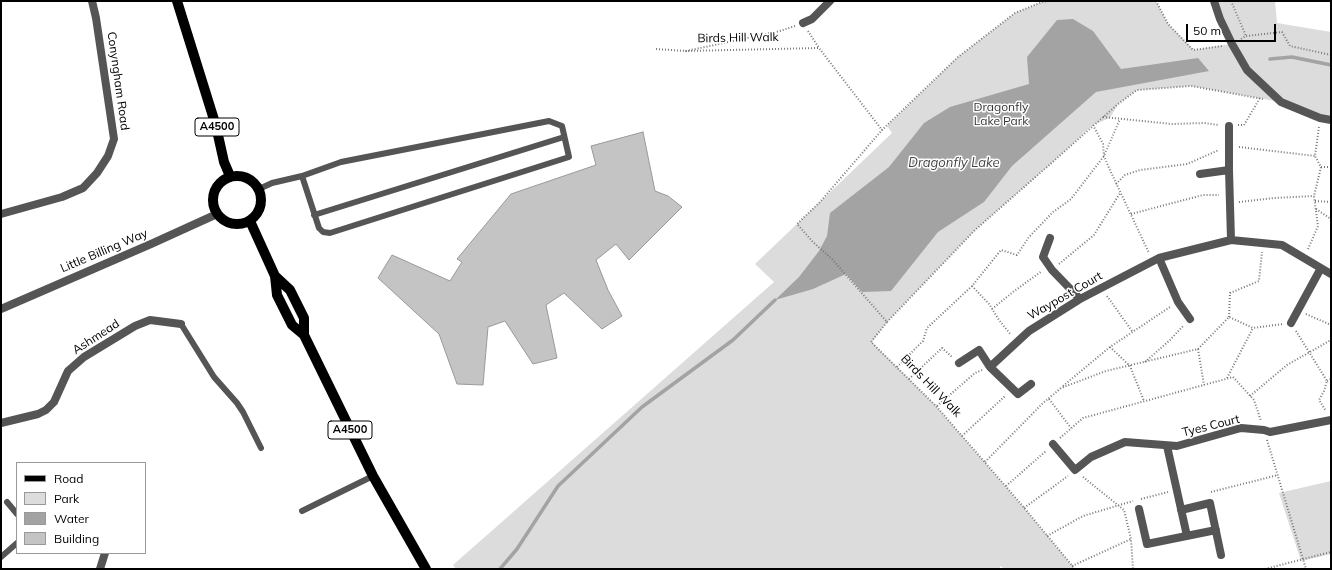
<!DOCTYPE html>
<style>
body{margin:0}
#map{position:relative;width:1332px;height:570px;overflow:hidden;background:#fff;font-family:Mulish,sans-serif}
canvas{display:block}
.frame{position:absolute;inset:0;border:2px solid #000;pointer-events:none}
.legend{position:absolute;left:16px;top:462px;width:130px;height:92px;box-sizing:border-box;background:#fff;border:1px solid #999;margin:0;padding:5px 7px;list-style:none;font-size:12px;color:#000}
.legend li{display:flex;align-items:center;gap:8px;height:20px}
.legend b{width:20px;border:1px solid #999}
.scale{position:absolute;left:1186px;top:24px;width:90px;height:18px;box-sizing:border-box;border:2px solid #000;border-top:0;padding-left:5px;font-size:12px;line-height:14px;white-space:nowrap;color:#000;-webkit-text-stroke:3px #fff;paint-order:stroke}
</style>
<div id="map">
<canvas width="1332" height="570"></canvas>
<div class="frame"></div>
<ul class="legend">
<li><b style="height:5px;background:#000"></b>Road</li>
<li><b style="height:11px;background:#dcdcdc"></b>Park</li>
<li><b style="height:11px;background:#a3a3a3"></b>Water</li>
<li><b style="height:11px;background:#c4c4c4"></b>Building</li>
</ul>
<div class="scale">50 m</div>
</div>
<script>
const ctx = document.querySelector('canvas').getContext('2d');
ctx.lineJoin = 'round';
function fillPath(path, color) {
  ctx.fillStyle = color;
  ctx.fill(path, 'evenodd');
}
function toPath(rows) {
  const path = new Path2D();
  for (const r of rows) {
    if (r.length === 3) {
      path.moveTo(r[0] + r[2], r[1]);
      path.arc(r[0], r[1], r[2], 0, 2 * Math.PI);
      continue;
    }
    path.moveTo(r[0], r[1]);
    for (let i = 2; i < r.length; i += 2) path.lineTo(r[i], r[i + 1]);
  }
  return path;
}
function trace(path, color, width, dash) {
  ctx.strokeStyle = color;
  ctx.lineWidth = width;
  ctx.lineCap = dash ? 'butt' : 'round';
  ctx.setLineDash(dash || []);
  ctx.stroke(path);
}
function write(font, color, halo, rows, align = 'center') {
  ctx.font = font + ' Mulish,sans-serif';
  ctx.lineWidth = 3;
  ctx.setLineDash([]);
  ctx.textBaseline = 'middle';
  ctx.strokeStyle = halo;
  ctx.fillStyle = color;
  for (const [text, x, y, turn = 0] of rows) {
    ctx.save();
    ctx.translate(x, y);
    ctx.rotate((+turn || 0) * Math.PI / 180);
    ctx.textAlign = isNaN(turn) ? turn : align;
    if (halo) ctx.strokeText(text, 0, 0);
    ctx.fillText(text, 0, 0);
    ctx.restore();
  }
}
fillPath(toPath([
 [1049,1,1156,1,1168,24,1194,50,1231,44,1214,1,1275,1,1277,23,1331,32,1331,120,1281,102,1191,86,1137,90,1118,104,1110,118,1093,125,1047,167,975,230,887,322,872,342,936,406,1024,508,1075,569,1005,569,1000,566,1000,569,456,569,453,565,774,282,755,264,892,133,887,126,958,57,1015,13,1042,2],
 [1331,481,1331,554,1301,561,1279,493]
]), '#dcdcdc');
fillPath(toPath([
 [1073,19,1093,31,1121,69,1198,58,1209,71,1096,92,1012,166,984,202,938,232,891,291,862,292,846,274,813,289,775,300,799,277,819,251,827,236,830,213,889,167,924,123,950,107,1029,84,1027,57,1057,20]
]), '#a3a3a3');
trace(toPath([
 [1270,59,1292,57,1331,65],
 [500,569,517,549,558,486,642,407,733,340,775,300]
]), '#a3a3a3', 3.5);
const building = toPath([
 [643,132,655,191,668,196,682,207,629,260,616,244,596,260,608,290,622,316,602,329,564,293,546,305,557,358,533,364,505,321,488,327,483,385,457,384,439,334,378,278,392,255,450,281,462,262,457,259,511,194,596,165,591,146,643,132]
]);
fillPath(building, '#c4c4c4');
trace(building, '#999', 1);
trace(toPath([
 [1049,1,1042,2,1015,13,958,57,882,130,820,202,797,224,813,242,832,259,887,322,871,342,936,406,1021,504,1075,569],
 [1156,1,1168,24,1193,50,1222,46],
 [1231,1,1246,36],
 [795,26,780,31,686,51,819,48,882,130],
 [808,31,819,48],
 [1241,39,1246,36,1282,32,1290,46,1331,55],
 [656,49,686,51],
 [1103,117,1172,124,1204,123,1219,125],
 [1093,125,1103,144,1104,156,1109,168,1149,253],
 [1238,125,1244,125,1260,98],
 [1239,147,1315,156],
 [1321,167,1331,167],
 [1116,184,1125,175,1140,170,1187,164,1219,150],
 [1315,201,1331,202],
 [1239,202,1274,198,1314,196],
 [1316,209,1331,219],
 [1131,214,1203,195,1219,195],
 [1308,249,1318,226,1314,196,1321,167,1315,156,1319,127],
 [1059,264,1094,235,1120,193],
 [972,286,989,304,999,320,1011,335],
 [1107,296,1132,331],
 [992,309,1013,292,1042,271],
 [1306,314,1331,325],
 [1229,317,1230,293,1259,281,1262,252],
 [887,322,975,230,1047,167,1118,104,1137,90,1191,86,1263,99],
 [1296,331,1327,381,1324,391,1319,400,1326,411],
 [1110,347,1130,366,1144,401],
 [1198,349,1204,385],
 [1145,362,1170,340,1184,325],
 [897,367,923,341,927,328,972,286,1001,250,1017,255,1029,237,1053,212,1071,199,1104,156,1120,119],
 [1227,378,1253,328],
 [909,379,942,348,952,357],
 [1327,381,1331,379],
 [1063,386,1110,347,1170,307],
 [1250,396,1287,365,1331,340],
 [1049,399,1071,428],
 [937,406,975,373,982,370],
 [962,436,1005,396],
 [1060,438,1083,418,1233,377,1254,400,1261,421],
 [1267,440,1306,569],
 [985,462,1042,404,1061,388,1106,371,1198,349,1229,317,1253,328,1283,324],
 [1083,477,1124,510,1131,539,1133,569],
 [1006,486,1046,451],
 [1211,492,1278,475],
 [1141,499,1168,492],
 [1024,508,1068,476],
 [1047,536,1083,516,1133,501],
 [1072,566,1131,539],
 [1265,569,1331,552]
]), '#777', 2, [1, 2]);
trace(toPath([
 [259,189,272,183,302,176,341,162,549,121,562,126,569,157,330,233,323,232,319,228,302,176],
 [314,215,564,137],
 [181,324,214,377,237,403,243,412,261,448],
 [7,502,17,514],
 [302,511,373,476],
 [1,557,17,543]
]), '#555', 6);
trace(toPath([
 [803,23,812,19,830,1],
 [1229,126,1229,170,1231,240],
 [1200,174,1229,170],
 [1,214,62,197,83,188,97,173,108,156,114,139,96,18,92,1],
 [1050,238,1043,257,1052,270,1080,299],
 [1159,258,1178,302,1190,319],
 [1291,323,1321,268],
 [959,363,979,350,990,367,1018,394,1031,384],
 [990,367,1029,331,1080,299,1159,258,1231,240,1282,245,1331,274],
 [1,423,38,414,46,410,54,402,68,371,84,357,135,326,150,320,181,324],
 [1053,444,1075,470,1091,457,1125,442,1177,446,1241,428,1264,430,1270,432,1331,420],
 [1167,446,1187,536],
 [1139,509,1147,544,1216,530],
 [1181,510,1210,503,1221,555],
 [100,569,105,553]
]), '#555', 8);
trace(toPath([
 [1214,1,1220,19,1232,44,1247,70,1281,102,1320,118,1331,120],
 [1,309,151,244,217,214]
]), '#555', 8);
trace(toPath([
 [177,1,216,126,224,162,230,176],
 [237,200,24],
 [250,221,275,276,277,295,292,325,304,335],
 [275,276,290,290,304,318,304,335,373,476,426,569]
]), '#000', 10);
for (const [x, y, w] of [
 [217,127,44],
 [350,430,44]
]) {
  const box = new Path2D();
  box.roundRect(x - w / 2, y - 9, w, 18, 3);
  ctx.fillStyle = '#fff';
  ctx.fill(box);
  trace(box, '#000', 1);
}
write('bold 11px', '#000', null, [
 ["A4500",217,127],
 ["A4500",350,430]
]);
write('12px', '#000', '#fff', [
 ["Birds Hill Walk",738,38,-1],
 ["Conyngham Road",118,81,82],
 ["Little Billing Way",104,251,-23],
 ["Waypost Court",1065,296,-30],
 ["Ashmead",96,337,-33],
 ["Birds Hill Walk",931,386,46],
 ["Tyes Court",1211,426,-14]
]);
write('12px', '#333', '#fff', [
 ["Dragonfly",1001,107],
 ["Lake Park",1001,121]
]);
write('italic 13px', '#444', '#fff', [
 ["Dragonfly Lake",954,163]
]);
</script>
